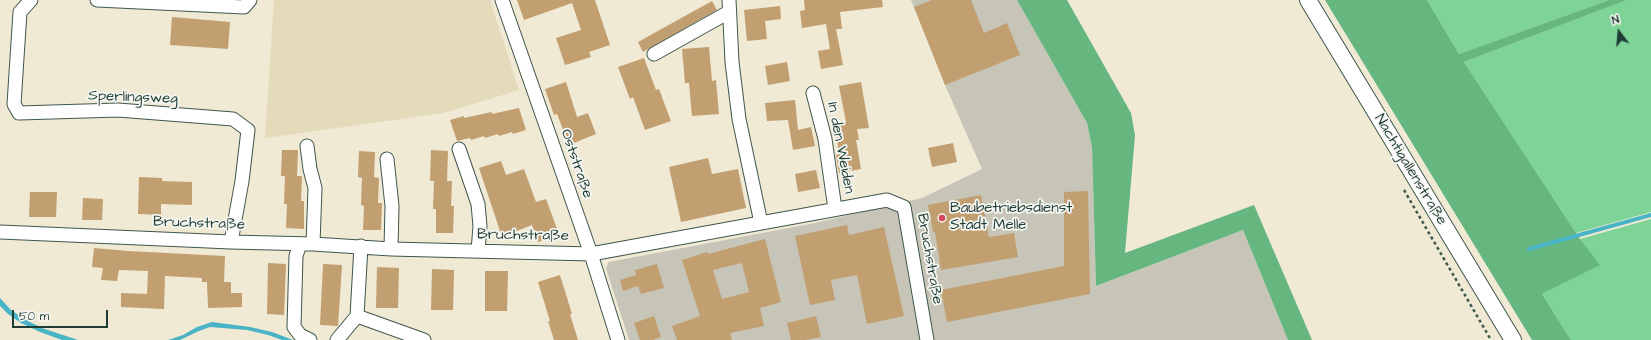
<!DOCTYPE html>
<meta charset="utf-8">
<style>
body{margin:0}
#map{position:relative;width:1651px;height:340px;overflow:hidden;background:#f0e9d4;font-family:"Architects Daughter",sans-serif}
canvas{display:block}
.north{position:absolute;left:1599px;top:12px;width:40px;height:40px;-webkit-text-stroke:3px #f6f6f2;paint-order:stroke;rotate:344deg;font-size:11px;font-weight:700;line-height:16px;text-align:center;color:#1f3d34}
.north::after{content:'';display:block;margin:auto;width:14px;height:18px;background:#1f3d34;clip-path:polygon(50% 0,100% 100%,50% 72%,0 100%)}
.scale{position:absolute;left:12px;top:310px;width:96px;height:18px;box-sizing:border-box;border:2px solid #1f3d34;border-top:0;padding-left:5px;font-size:12px;line-height:14px;white-space:nowrap;color:#1f3d34;-webkit-text-stroke:3px #f6f6f2;paint-order:stroke}
</style>
<div id="map">
<canvas width="1651" height="340"></canvas>
<div class="north">N</div>
<div class="scale">50 m</div>
</div>
<script>
const ctx = document.querySelector('canvas').getContext('2d');
ctx.lineJoin = 'round';
function fillPath(path, color) {
  ctx.fillStyle = color;
  ctx.fill(path, 'evenodd');
}
function toPath(rows) {
  const path = new Path2D();
  for (const r of rows) {
    path.moveTo(r[0], r[1]);
    for (let i = 2; i < r.length; i += 2) path.lineTo(r[i], r[i + 1]);
  }
  return path;
}
function trace(path, color, width, dash) {
  ctx.strokeStyle = color;
  ctx.lineWidth = width;
  ctx.lineCap = dash ? 'butt' : 'round';
  ctx.setLineDash(dash || []);
  ctx.stroke(path);
}
function write(font, color, halo, rows, align = 'center') {
  ctx.font = font + ' "Architects Daughter",sans-serif';
  ctx.lineWidth = 3.5;
  ctx.setLineDash([]);
  ctx.textBaseline = 'middle';
  ctx.strokeStyle = halo;
  ctx.fillStyle = color;
  for (const [text, x, y, turn = 0] of rows) {
    ctx.save();
    ctx.translate(x, y);
    ctx.rotate((+turn || 0) * Math.PI / 180);
    ctx.textAlign = isNaN(turn) ? turn : align;
    if (halo) ctx.strokeText(text, 0, 0);
    ctx.fillText(text, 0, 0);
    ctx.restore();
  }
}
fillPath(toPath([
 [274,0,490,0,519,90,444,113,265,138]
]), '#e4dbba');
fillPath(toPath([
 [911,0,1017,0,1087,123,1092,147,1096,286,1243,230,1288,340,629,340,606,268,609,262,815,223,922,198,982,169,945,85]
]), '#c6c5b8');
fillPath(toPath([
 [1427,0,1609,0,1459,54],
 [1627,0,1651,0,1651,212,1576,233,1464,62],
 [1651,219,1651,340,1571,340,1542,294,1599,265,1580,239]
]), '#7ed497');
fillPath(toPath([
 [1017,0,1067,0,1131,113,1135,135,1125,253,1254,205,1312,340,1288,340,1243,230,1096,286,1092,147,1087,123],
 [1325,0,1427,0,1459,54,1609,0,1627,0,1464,62,1580,239,1600,265,1542,294,1571,340,1532,340]
]), '#66b680');
fillPath(toPath([
 [0,298,11,310,26,320,42,328,78,340,62,340,40,332,21,323,8,314,0,306],
 [212,322,250,327,272,332,293,340,282,340,268,335,247,330,210,327,199,331,180,340,168,340,183,335,197,327]
]), '#48b4c5');
trace(toPath([
 [1529,249,1651,215]
]), '#48b4c5', 4);
fillPath(toPath([
 [517,0,595,0,610,45,589,52,591,57,565,65,556,38,581,30,572,3,524,20],
 [804,0,882,0,883,7,840,12,842,29,836,29,843,65,821,69,818,51,830,49,826,24,802,28,800,11,805,10],
 [932,0,971,0,984,33,1007,23,1020,55,945,85,914,7],
 [712,1,717,10,643,52,638,42],
 [780,6,781,19,765,21,767,39,747,41,744,10],
 [172,17,230,22,228,49,170,45],
 [709,47,712,81,716,80,719,114,692,116,689,83,685,83,682,49],
 [644,58,656,90,659,89,671,121,645,130,633,97,630,99,618,67],
 [787,62,790,81,768,85,765,66],
 [566,82,577,117,588,113,596,134,569,145,557,114,554,115,545,89],
 [861,82,869,128,857,129,859,140,856,140,861,169,839,173,836,155,839,154,835,123,846,122,839,86],
 [795,100,798,130,811,127,815,146,793,150,788,120,767,121,765,103],
 [519,108,526,130,513,134,512,132,499,136,498,134,485,138,484,136,471,140,470,138,457,141,450,120,464,116,464,118,492,112,492,114],
 [953,143,957,162,932,167,928,148],
 [282,150,298,150,297,176,302,176,301,201,304,201,304,229,286,228,287,204,284,204,285,176,281,176],
 [431,150,448,151,447,181,452,181,451,206,454,206,453,233,436,233,436,209,433,209,434,181,430,181],
 [359,151,375,152,374,177,379,178,378,203,382,203,381,230,363,230,364,206,361,205,362,178,358,177],
 [708,158,712,174,738,169,746,208,681,222,669,167],
 [501,161,506,175,524,169,536,202,546,199,559,234,538,242,532,225,502,237,479,168],
 [816,170,820,188,798,192,795,174],
 [139,177,162,178,162,181,192,182,192,205,161,204,161,215,138,214],
 [1088,191,1090,294,947,322,941,290,1064,266,1064,192],
 [30,192,57,192,56,217,29,217],
 [981,195,989,237,1014,233,1018,257,941,270,935,232,933,232,928,205],
 [83,198,103,199,102,220,82,220],
 [847,225,849,235,884,227,904,316,867,324,857,275,831,280,835,300,810,305,795,236],
 [765,239,781,302,760,308,764,326,730,333,732,340,677,340,672,326,700,316,682,260,707,252,708,254],
 [742,263,749,292,722,299,713,270],
 [94,248,128,251,225,256,224,282,231,282,231,293,242,293,242,307,208,308,207,282,202,282,202,278,165,276,164,309,121,307,121,293,147,294,148,271,119,270,117,281,101,280,103,268,92,267],
 [268,263,286,264,284,315,267,314],
 [323,264,342,265,338,326,320,325],
 [657,264,664,288,641,294,638,286,623,291,620,280,636,275,635,270],
 [377,267,399,268,398,308,376,308],
 [432,269,454,270,453,310,431,310],
 [485,271,508,271,507,311,485,311],
 [560,275,572,314,570,314,578,340,554,340,548,321,550,321,538,282],
 [654,316,661,337,653,340,640,340,634,323],
 [816,316,821,337,806,340,791,340,787,323]
]), '#c29f70');
const minor = toPath([
 [31,0,20,12,14,104,19,113,118,110,233,119,248,130,242,181,231,242],
 [97,0,244,7,250,0],
 [502,0,591,254,618,340],
 [729,0,732,62,739,119,761,223],
 [654,54,729,12],
 [813,93,825,139,835,209],
 [307,146,310,169,315,188,313,244],
 [459,149,478,204,480,226,478,251],
 [387,159,392,206,391,249],
 [0,232,231,242,313,244,391,249,591,254,887,200,904,207,927,340],
 [300,244,296,256,294,327,300,335,310,340],
 [361,246,357,316,424,340],
 [337,340,357,316]
]);
const major = toPath([
 [1308,0,1513,340]
]);
trace(minor, '#3e574c', 15);
trace(major, '#3e574c', 18);
trace(toPath([
 [1404,190,1491,340]
]), '#3e574c', 2.5, [3, 3]);
trace(minor, '#fff', 13);
trace(major, '#fff', 16);
for (const [x, y, r, color] of [
 [942,218,4,"#d1495b"]
]) {
  const dot = new Path2D();
  dot.arc(x, y, r, 0, 2 * Math.PI);
  ctx.fillStyle = color;
  ctx.fill(dot);
  trace(dot, '#f6f6f2', 1.5);
}
write('15px', '#1f3d34', '#f6f6f2', [
 ["Sperlingsweg",133,98,2],
 ["In den Weiden",840,148,79],
 ["Oststraße",576,164,71],
 ["Nachtigallenstraße",1410,170,59],
 ["Bruchstraße",199,224,2],
 ["Bruchstraße",523,236,1],
 ["Bruchstraße",929,259,80]
]);
write('15px', '#1f3d34', '#f6f6f2', [
 ["Baubetriebsdienst",950,209],
 ["Stadt Melle",950,226]
], 'left');
</script>
